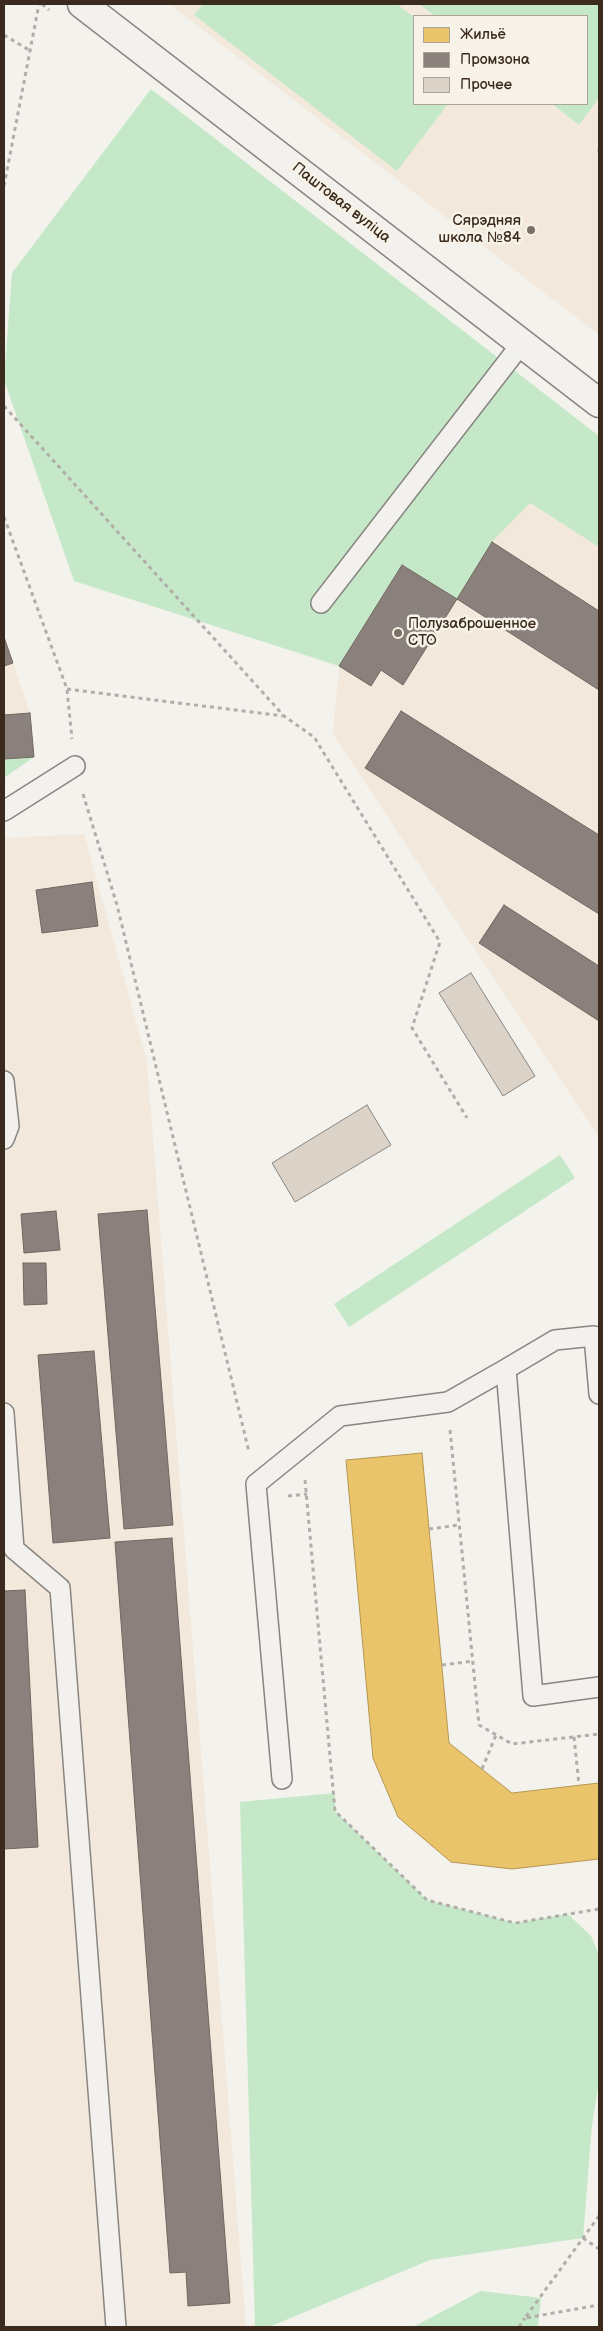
<!DOCTYPE html>
<meta charset="utf-8">
<style>
body{margin:0}
#map{position:relative;width:603px;height:2331px;overflow:hidden;background:#f4f2ec;font-family:"Balsamiq Sans",sans-serif}
canvas{display:block}
.frame{position:absolute;inset:0;border:5px solid #3b2a1e;pointer-events:none}
.legend{position:absolute;left:413px;top:15px;width:175px;height:90px;box-sizing:border-box;background:#f7f3e8;border:1px solid #aca397;margin:0;padding:6px 9px;list-style:none;font-size:15px;color:#3b2a1e}
.legend li{display:flex;align-items:center;gap:10px;height:25px}
.legend b{width:25px;border:1px solid #aca397}
</style>
<div id="map">
<canvas width="603" height="2331"></canvas>
<div class="frame"></div>
<ul class="legend">
<li><b style="height:14px;background:#e9c46a"></b>Жильё</li>
<li><b style="height:14px;background:#8a817c"></b>Промзона</li>
<li><b style="height:14px;background:#dbd2c8"></b>Прочее</li>
</ul>
</div>
<script>
const ctx = document.querySelector('canvas').getContext('2d');
ctx.lineJoin = 'round';
function fillPath(path, color) {
  ctx.fillStyle = color;
  ctx.fill(path, 'evenodd');
}
function toPath(rows) {
  const path = new Path2D();
  for (const r of rows) {
    path.moveTo(r[0], r[1]);
    for (let i = 2; i < r.length; i += 2) path.lineTo(r[i], r[i + 1]);
  }
  return path;
}
function trace(path, color, width, dash) {
  ctx.strokeStyle = color;
  ctx.lineWidth = width;
  ctx.lineCap = dash ? 'butt' : 'round';
  ctx.setLineDash(dash || []);
  ctx.stroke(path);
}
function write(font, color, halo, rows, align = 'center') {
  ctx.font = font + ' "Balsamiq Sans",sans-serif';
  ctx.lineWidth = 5;
  ctx.setLineDash([]);
  ctx.textBaseline = 'middle';
  ctx.strokeStyle = halo;
  ctx.fillStyle = color;
  for (const [text, x, y, turn = 0] of rows) {
    ctx.save();
    ctx.translate(x, y);
    ctx.rotate((+turn || 0) * Math.PI / 180);
    ctx.textAlign = isNaN(turn) ? turn : align;
    if (halo) ctx.strokeText(text, 0, 0);
    ctx.fillText(text, 0, 0);
    ctx.restore();
  }
}
fillPath(toPath([
 [169,4,419,4,435,16,414,16,414,104,552,104,579,124,599,98,599,335],
 [530,503,599,547,599,1138,333,734,339,666,402,565,492,542],
 [4,637,30,713,34,757,4,759],
 [84,834,147,1061,246,2327,5,2327,4,838]
]), '#f2e9dc');
fillPath(toPath([
 [203,4,397,4,414,17,414,104,448,104,397,171,194,15],
 [419,4,599,4,599,98,579,125,552,104,587,104,587,16,435,16],
 [151,89,599,436,599,547,530,503,492,542,457,599,402,565,339,666,74,581,4,380,12,273],
 [34,757,4,778,4,759],
 [560,1155,575,1178,349,1327,334,1304],
 [335,1793,335,1811,427,1900,515,1923,568,1914,591,1936,599,1955,599,2081,592,2125,583,2238,430,2260,269,2327,255,2327,240,1802],
 [481,2291,541,2298,538,2327,413,2327]
]), '#c5e9c8');
const homes = toPath([
 [422,1453,449,1743,512,1793,599,1783,599,1859,512,1869,451,1862,398,1817,373,1758,346,1460,422,1453]
]);
fillPath(homes, '#e9c46a');
trace(homes, '#b59653', 1);
const industry = toPath([
 [492,542,599,611,599,690,457,599,492,542],
 [402,565,457,599,403,685,381,670,371,686,339,666,402,565],
 [4,637,13,663,4,666,4,637],
 [401,711,599,835,599,914,365,768,401,711],
 [30,713,34,757,4,759,4,715,30,713],
 [92,882,98,926,42,933,36,890,92,882],
 [504,905,599,966,599,1021,479,943,504,905],
 [147,1210,173,1525,124,1529,98,1214,147,1210],
 [56,1211,60,1250,24,1253,21,1214,56,1211],
 [23,1263,46,1263,47,1304,24,1305,23,1263],
 [94,1351,110,1538,53,1543,38,1355,94,1351],
 [172,1538,230,2303,188,2306,186,2272,170,2273,115,1542,172,1538],
 [25,1590,38,1847,4,1849,4,1591,25,1590]
]);
fillPath(industry, '#8a817c');
trace(industry, '#726760', 1);
const building = toPath([
 [471,973,535,1076,503,1096,439,993,471,973],
 [367,1105,391,1145,295,1202,272,1163,367,1105]
]);
fillPath(building, '#dbd2c8');
trace(building, '#898580', 1);
const lane = toPath([
 [321,603,522,343],
 [4,811,75,766],
 [4,1081,9,1126,4,1139],
 [599,1394,594,1336,555,1340,506,1369,533,1696,599,1687],
 [4,1413,14,1549,60,1588,116,2327],
 [282,1779,256,1484,340,1416,448,1402,506,1369]
]);
const street = toPath([
 [82,4,599,403]
]);
trace(lane, '#898580', 22);
trace(street, '#898580', 31);
trace(toPath([
 [42,4,49,10],
 [4,35,29,50],
 [599,149,599,152],
 [4,186,39,4],
 [4,406,284,716,314,737,440,942,412,1028,467,1118],
 [4,517,67,689,72,739],
 [67,689,283,716],
 [83,794,117,905,249,1452],
 [450,1430,479,1725,512,1744,599,1734],
 [305,1480,335,1811,427,1900,515,1923,599,1909],
 [288,1496,307,1494],
 [429,1529,459,1525],
 [442,1665,473,1661],
 [574,1737,579,1785],
 [482,1769,496,1735],
 [599,2216,525,2318,599,2305],
 [583,2238,599,2249],
 [519,2327,525,2318]
]), '#b1aeaa', 3, [4, 4]);
trace(lane, '#f2f1ed', 19);
trace(street, '#f2f1ed', 28);
for (const [x, y, r, color] of [
 [531,230,5,"#7c7066"],
 [398,633,5,"#7c7066"]
]) {
  const dot = new Path2D();
  dot.arc(x, y, r, 0, 2 * Math.PI);
  ctx.fillStyle = color;
  ctx.fill(dot);
  trace(dot, '#f7f3e8', 2);
}
write('15px', '#3b2a1e', '#f7f3e8', [
 ["Паштовая вуліца",341,203,38]
]);
write('15px', '#3b2a1e', '#f7f3e8', [
 ["Сярэдняя",521,221],
 ["школа №84",521,238],
 ["Полузаброшенное",408,624,"left"],
 ["СТО",408,641,"left"]
], 'right');
</script>
